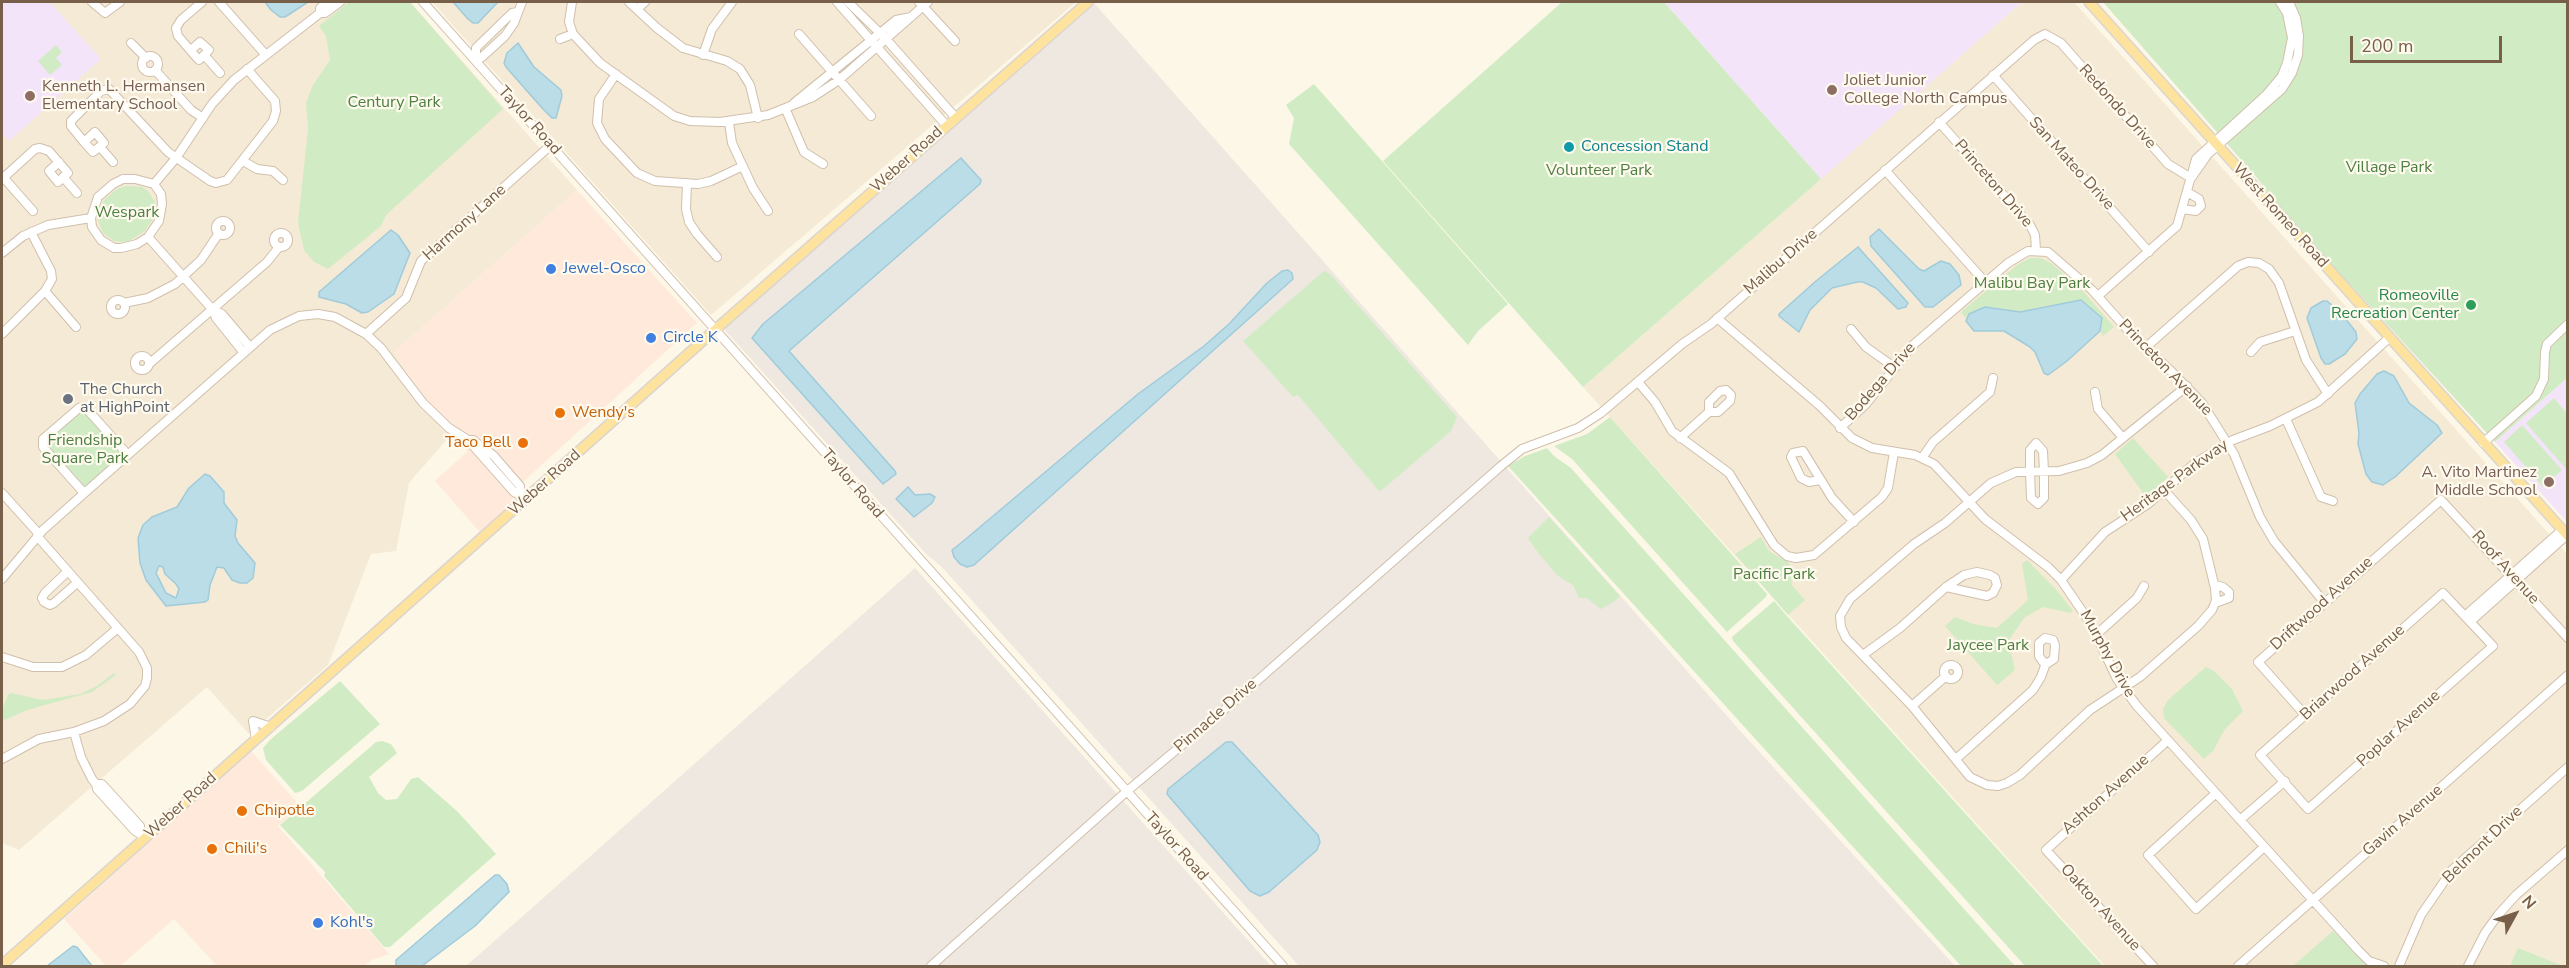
<!DOCTYPE html>
<style>
body{margin:0}
#map{position:relative;width:2569px;height:968px;overflow:hidden;background:#fdf7e7;font-family:"Nunito Sans",sans-serif}
canvas{display:block}
.frame{position:absolute;inset:0;border:3px solid #785f4a;pointer-events:none}
.north{position:absolute;left:2485px;top:884px;width:60px;height:60px;-webkit-text-stroke:4px #fffaee;paint-order:stroke;rotate:50deg;font-size:16px;font-weight:700;line-height:24px;text-align:center;color:#785f4a}
.north::after{content:'';display:block;margin:auto;width:21px;height:27px;background:#785f4a;clip-path:polygon(50% 0,100% 100%,50% 72%,0 100%)}
.scale{position:absolute;left:2350px;top:36px;width:152px;height:27px;box-sizing:border-box;border:3px solid #785f4a;border-top:0;padding-left:8px;font-size:18px;line-height:21px;white-space:nowrap;color:#785f4a;-webkit-text-stroke:4px #fffaee;paint-order:stroke}
</style>
<div id="map">
<canvas width="2569" height="968"></canvas>
<div class="frame"></div>
<div class="north">N</div>
<div class="scale">200 m</div>
</div>
<script>
const ctx = document.querySelector('canvas').getContext('2d');
ctx.lineJoin = 'round';
function fillPath(path, color) {
  ctx.fillStyle = color;
  ctx.fill(path, 'evenodd');
}
function toPath(rows) {
  const path = new Path2D();
  for (const r of rows) {
    if (r.length === 3) {
      path.moveTo(r[0] + r[2], r[1]);
      path.arc(r[0], r[1], r[2], 0, 2 * Math.PI);
      continue;
    }
    path.moveTo(r[0], r[1]);
    for (let i = 2; i < r.length; i += 2) path.lineTo(r[i], r[i + 1]);
  }
  return path;
}
function trace(path, color, width, dash) {
  ctx.strokeStyle = color;
  ctx.lineWidth = width;
  ctx.lineCap = dash ? 'butt' : 'round';
  ctx.setLineDash(dash || []);
  ctx.stroke(path);
}
function write(font, color, halo, rows, align = 'center') {
  ctx.font = font + ' "Nunito Sans",sans-serif';
  ctx.lineWidth = 4.5;
  ctx.setLineDash([]);
  ctx.textBaseline = 'middle';
  ctx.strokeStyle = halo;
  ctx.fillStyle = color;
  for (const [text, x, y, turn = 0] of rows) {
    ctx.save();
    ctx.translate(x, y);
    ctx.rotate((+turn || 0) * Math.PI / 180);
    ctx.textAlign = isNaN(turn) ? turn : align;
    if (halo) ctx.strokeText(text, 0, 0);
    ctx.fillText(text, 0, 0);
    ctx.restore();
  }
}
fillPath(toPath([
 [2,2,410,2,577,190,394,352,448,438,409,483,396,551,371,554,328,665,249,734,207,687,19,850,2,843],
 [432,2,1076,2,711,315],
 [2022,2,2074,2,2567,554,2567,966,2105,966,1583,387]
]), '#f5ead5');
fillPath(toPath([
 [577,190,697,323,524,481,516,500,480,532,435,481,468,451,448,438,394,352],
 [251,751,300,806,278,826,389,954,372,960,364,966,217,966,174,919,120,966,106,966,64,919]
]), '#fee9db');
fillPath(toPath([
 [1094,3,1743,734,1955,966,1299,966,941,566,927,555,724,329],
 [915,568,1271,966,466,966,541,900]
]), '#eee8e1');
fillPath(toPath([
 [2,2,50,2,101,59,9,141,2,133],
 [1664,2,2022,2,1821,179],
 [2567,378,2567,522,2495,442]
]), '#f4e4fa');
fillPath(toPath([
 [349,2,410,2,503,109,386,215,381,226,328,269,314,262,304,250,298,223,308,129,306,103,313,85,330,60,326,36,319,26],
 [1562,2,1664,2,1821,179,1583,387,1383,161],
 [2103,2,2567,2,2567,378,2495,442,2278,206,2257,178],
 [56,45,62,52,56,58,62,65,50,75,38,61],
 [1314,84,1508,304,1478,331,1468,345,1289,144,1294,118,1286,105],
 [126,186,142,187,148,191,155,202,155,216,145,231,129,241,121,242,114,241,103,233,97,218,98,211,105,199,117,189],
 [2030,258,2041,258,2051,263,2082,290,2114,327,2103,336,2100,331,2102,324,2049,305,2020,312,1992,307,1969,314,1966,318,1961,312,2017,265],
 [1324,271,1330,274,1457,417,1451,431,1382,490,1379,491,1298,395,1293,397,1243,341],
 [2554,398,2567,414,2567,470,2526,423],
 [83,410,124,455,85,489,46,446,47,441],
 [1610,417,1767,594,1766,597,1727,632,1572,459,1554,446,1587,434],
 [2522,425,2562,470,2543,487,2504,442],
 [2133,438,2168,477,2146,497,2115,454],
 [1547,448,1554,456,1571,468,2015,966,1961,966,1508,466,1525,456],
 [1549,517,1620,596,1615,601,1601,609,1587,598,1579,598,1573,585,1558,576,1539,554,1528,538],
 [1761,537,1769,551,1789,563,1792,585,1805,600,1788,615,1735,554],
 [2027,560,2060,594,2073,611,2070,613,2043,607,2025,617,2008,641,2015,670,1997,685,1945,626,1955,617,1973,624,1997,628,2028,600,2022,564],
 [1774,601,1787,616,2103,966,2025,966,1733,641,1732,637],
 [2206,667,2214,671,2232,689,2243,711,2225,729,2213,751,2204,759,2164,718,2163,709,2168,700],
 [114,673,116,675,92,692,27,710,5,720,2,719,2,710,8,695,11,693,43,700,80,694,97,686],
 [340,681,380,724,302,791,295,793,266,760,263,748,271,739],
 [382,741,391,744,397,753,369,777,378,793,386,800,397,799,411,779,418,777,458,812,496,854,390,947,384,947,324,876,325,872,280,825,376,742],
 [2333,931,2369,966,2293,966],
 [2518,948,2563,966,2564,966,2510,966]
]), '#d1ecc5');
const water = toPath([
 [265,2,308,2,285,17,280,17,271,10,265,2],
 [453,2,498,2,478,23,473,23,468,19,453,2],
 [518,43,534,67,561,90,562,96,556,118,552,118,542,108,506,67,504,63,507,53,518,43],
 [961,158,981,180,980,184,789,351,895,471,896,474,883,484,752,338,763,324,961,158],
 [1879,229,1919,269,1924,271,1941,261,1950,264,1959,275,1961,285,1933,307,1925,307,1871,246,1870,237,1879,229],
 [391,230,398,235,410,253,394,294,368,312,362,313,346,304,319,297,319,292,391,230],
 [1858,247,1908,303,1906,307,1898,309,1876,288,1863,282,1857,282,1832,288,1810,310,1799,332,1779,316,1779,314,1816,281,1858,247],
 [1288,270,1292,273,1293,279,974,565,967,567,960,564,954,557,952,550,961,543,1138,394,1204,346,1229,324,1267,283,1282,271,1288,270],
 [2081,300,2102,318,2100,331,2067,361,2048,375,2044,373,2035,352,2030,347,2004,331,1974,331,1966,321,1969,314,1985,307,2020,312,2081,300],
 [2323,301,2327,301,2340,312,2356,332,2357,339,2345,354,2329,364,2325,364,2321,358,2307,318,2311,308,2323,301],
 [2384,371,2394,376,2409,403,2437,425,2442,433,2395,477,2383,485,2372,482,2366,474,2358,444,2359,433,2355,403,2360,394,2377,374,2384,371],
 [205,474,210,476,224,492,224,503,237,520,235,536,238,543,255,563,253,578,247,583,240,583,232,580,224,568,217,567,210,585,208,600,205,602,166,606,146,580,140,563,138,538,143,525,152,517,177,507,189,488,205,474],
 [159,566,163,567,165,574,176,584,179,589,176,598,166,593,156,573,159,566],
 [908,487,915,495,930,494,935,497,932,503,914,517,896,499,908,487],
 [1226,742,1232,742,1318,835,1320,842,1317,850,1269,892,1260,896,1250,891,1167,794,1168,789,1226,742],
 [495,875,499,875,507,884,509,892,475,926,422,966,396,966,396,960,495,875],
 [73,946,77,947,92,966,47,966,73,946]
]);
fillPath(water, '#badde8');
trace(water, '#a0cbda', 1.5);
const minor = toPath([
 [92,2,105,13,120,2],
 [219,2,265,54],
 [423,2,1283,966],
 [572,2,569,22,573,34,600,63,674,116,690,121,720,122,768,115,813,97,839,80,928,2],
 [629,2,657,28,683,48,727,61,740,69,750,85,758,118],
 [837,2,946,125],
 [848,2,886,39,955,117],
 [919,2,955,41],
 [637,9,645,2],
 [320,13,320,8,328,2],
 [799,34,871,116],
 [560,39,573,34],
 [131,43,146,58],
 [191,50,200,42,209,50,199,60,197,58,178,36,176,28,181,20,202,2],
 [703,55,712,29,732,2],
 [205,56,220,73],
 [150,64,8],
 [476,61,482,57,505,36,514,23,522,2],
 [476,61,476,48,512,13,517,12],
 [155,70,191,110,203,118],
 [616,74,599,99,597,123,605,139,637,173,655,181,698,184,711,181,743,166],
 [1993,75,2149,252],
 [794,103,896,20,911,17],
 [786,110,804,152,823,164],
 [729,122,732,143,753,188,768,211],
 [1939,122,2030,225,2035,235,2036,250],
 [84,142,95,132,104,143,93,152,84,142,71,126,71,121,101,91,109,89,168,152,210,181,216,183,227,180,273,121,276,111,275,101,247,69],
 [100,147,113,162],
 [243,161,257,169,273,171,283,180],
 [1885,170,1986,283],
 [3,177,33,211],
 [63,177,77,193],
 [2192,177,2208,154,2282,89,2292,73,2298,55,2299,36,2296,18,2289,2],
 [2,179,35,149,40,148,49,151,68,173,58,182,49,171,59,162],
 [123,179,135,179,154,184,161,194,162,204,159,221,148,237,137,244,121,248,114,248,101,240,92,227,91,218,98,197,113,184,123,179],
 [687,183,686,209,689,222,697,234,717,257],
 [154,184,176,158,212,104,234,80,320,13,325,13,340,2],
 [2182,209,2196,211,2201,206,2199,199,2187,192],
 [223,228,7],
 [281,240,7],
 [148,237,213,310,216,318,244,353],
 [2,253,23,236,48,225,91,218],
 [45,291,76,327],
 [2098,296,2177,226,2196,159,2266,95,2282,76,2287,63,2292,38,2287,13,2280,2],
 [118,307,7],
 [124,303,148,298,175,284,201,260,219,233],
 [213,310,222,314,250,347],
 [1717,318,1820,406,1852,438,1872,448,1915,455,1934,464,1985,519,2048,567,2061,580,2091,624,2117,679,2137,706,2358,950,2369,961,2384,966],
 [1851,329,1866,347,1894,367],
 [2,334,45,291,52,279,51,271,31,232],
 [366,334,406,298,421,261,551,145],
 [2145,348,2238,266,2248,262,2259,263,2269,269,2279,283,2306,360,2328,394],
 [2251,352,2260,342,2295,331],
 [142,363,7],
 [149,364,267,262,279,247],
 [1638,382,1655,402,1672,431,1729,473,1774,545,1787,556,1796,558,1814,555,1882,497,1888,488,1894,452],
 [2095,392,2098,409,2123,438],
 [2286,419,2321,497,2333,501],
 [1840,428,1866,404,1913,345,2008,263,2028,251,2048,252,2092,290,2134,337,2172,372,2202,403,2234,454,2260,517,2274,541,2324,602],
 [1680,438,1709,412,1718,412,1730,401,1731,395,1726,390,1720,391,1709,402,1709,412],
 [468,440,514,492,523,496],
 [2036,443,2043,451,2044,471,2044,498,2038,504,2031,498,2030,471,2030,450,2036,443],
 [2483,443,2536,396,2544,379,2545,352,2547,344,2568,324],
 [1922,458,1933,442,1990,392,1993,378],
 [1820,480,1809,482,1801,478,1791,457,1793,453,1803,451,1832,498,1854,522],
 [2164,490,2191,520,2203,539,2215,588,2216,601,2212,610,2198,626,2140,677,2090,710,2020,775,2007,783,1998,786,1987,785,1970,777,1912,706,1846,638,1841,627,1840,616,1850,599,1914,544,1945,523,1991,483,2016,472,2059,471,2087,463,2102,455,2187,386],
 [2,493,39,534],
 [84,493,43,447,43,439,79,408,85,407,128,455],
 [68,571,45,593,42,598,44,602,50,605,54,603,77,583],
 [2,579,43,530,89,489,270,330,299,316,318,314,335,317,366,334,381,348,423,403,449,428,468,440,473,440,494,456,520,486,521,494],
 [2061,580,2105,532,2148,504,2195,463,2233,440,2270,426,2318,402,2389,338],
 [2215,585,2223,587,2229,592,2229,598,2215,603],
 [2443,593,2493,646,2308,809,2260,755,2443,593],
 [2466,615,2562,530],
 [2471,621,2567,535],
 [2097,634,2137,598,2144,586],
 [2045,638,2053,640,2055,645,2054,659,2048,663,2043,662,2039,656,2039,643,2045,638],
 [1863,655,1900,628,1946,587,1964,575,1977,572,1990,575,1995,578,1997,585,1993,593,1987,596,1946,587],
 [2,657,33,667,62,667,86,655,118,628],
 [1951,672,7],
 [1912,706,1946,676],
 [2305,715,2258,662,2441,500,2568,638],
 [74,732,81,757,92,779,96,784,102,784,140,826,141,833],
 [256,739,253,721,271,727],
 [2,759,39,739,74,732,104,721,130,704,145,686,147,678,147,668,139,652,37,536],
 [1956,759,2033,690,2041,677,2046,663],
 [96,784,97,789,135,831,142,835],
 [2215,794,2148,855,2196,909,2264,847],
 [2240,820,2285,781],
 [931,966,1126,792,1232,703,1501,466,1522,449,1578,428,1601,413,1682,344,1711,324,2034,40,2045,34,2061,43,2168,164,2191,178],
 [2153,966,2046,850,2167,741],
 [2238,966,2568,675],
 [2399,966,2421,915,2452,870,2568,767],
 [2468,966,2485,933,2498,915,2516,895,2568,850]
]);
const major = toPath([
 [2089,2,2568,536],
 [226,766,716,329,1088,2],
 [2,965,225,767]
]);
trace(minor, '#d0bfac', 10);
trace(major, '#dcd5d0', 12);
trace(minor, '#fff', 8);
trace(major, '#fde39e', 9);
for (const [x, y, r, color] of [
 [1832,90,6,"#8d6e63"],
 [30,96,6,"#8d6e63"],
 [1569,147,6,"#0f9aa8"],
 [551,269,6,"#3f7fe0"],
 [2471,305,6,"#2e9e5b"],
 [651,338,6,"#3f7fe0"],
 [68,399,6,"#6b7280"],
 [560,413,6,"#e8710a"],
 [523,443,6,"#e8710a"],
 [2549,482,6,"#8d6e63"],
 [242,811,6,"#e8710a"],
 [212,849,6,"#e8710a"],
 [318,923,6,"#3f7fe0"]
]) {
  const dot = new Path2D();
  dot.arc(x, y, r, 0, 2 * Math.PI);
  ctx.fillStyle = color;
  ctx.fill(dot);
  trace(dot, '#fffaee', 2);
}
write('16px', '#785e54', '#fffaee', [
 ["Joliet Junior",1844,81],
 ["College North Campus",1844,99],
 ["Kenneth L. Hermansen",42,87],
 ["Elementary School",42,105],
 ["A. Vito Martinez",2537,473,"right"],
 ["Middle School",2537,491,"right"]
], 'left');
write('16px', '#4d7f42', '#fffaee', [
 ["Century Park",394,103],
 ["Village Park",2389,168],
 ["Volunteer Park",1599,171],
 ["Wespark",127,213],
 ["Malibu Bay Park",2032,284],
 ["Friendship",85,441],
 ["Square Park",85,459],
 ["Pacific Park",1774,575],
 ["Jaycee Park",1988,646]
]);
write('16px', '#785f4a', '#fffaee', [
 ["Redondo Drive",2117,107,48],
 ["Taylor Road",529,121,48],
 ["Weber Road",907,160,-42],
 ["San Mateo Drive",2071,164,48],
 ["Princeton Drive",1993,184,49],
 ["West Romeo Road",2280,216,48],
 ["Harmony Lane",465,223,-42],
 ["Malibu Drive",1781,262,-41],
 ["Princeton Avenue",2165,368,46],
 ["Bodega Drive",1881,382,-49],
 ["Heritage Parkway",2175,481,-36],
 ["Weber Road",545,483,-42],
 ["Taylor Road",852,484,49],
 ["Roof Avenue",2505,568,48],
 ["Driftwood Avenue",2322,604,-42],
 ["Murphy Drive",2107,654,61],
 ["Briarwood Avenue",2353,673,-42],
 ["Pinnacle Drive",1216,716,-41],
 ["Poplar Avenue",2399,729,-42],
 ["Ashton Avenue",2106,795,-42],
 ["Weber Road",181,806,-42],
 ["Gavin Avenue",2403,821,-41],
 ["Belmont Drive",2483,845,-44],
 ["Taylor Road",1176,847,48],
 ["Oakton Avenue",2100,908,48]
]);
write('16px', '#0d838f', '#fffaee', [
 ["Concession Stand",1581,147]
], 'left');
write('16px', '#366cbe', '#fffaee', [
 ["Jewel-Osco",563,269],
 ["Circle K",663,338],
 ["Kohl's",330,923]
], 'left');
write('16px', '#27864d', '#fffaee', [
 ["Romeoville",2459,296],
 ["Recreation Center",2459,314]
], 'right');
write('16px', '#5b616d', '#fffaee', [
 ["The Church",80,390],
 ["at HighPoint",80,408]
], 'left');
write('16px', '#c56008', '#fffaee', [
 ["Wendy's",572,413],
 ["Taco Bell",511,443,"right"],
 ["Chipotle",254,811],
 ["Chili's",224,849]
], 'left');
</script>
